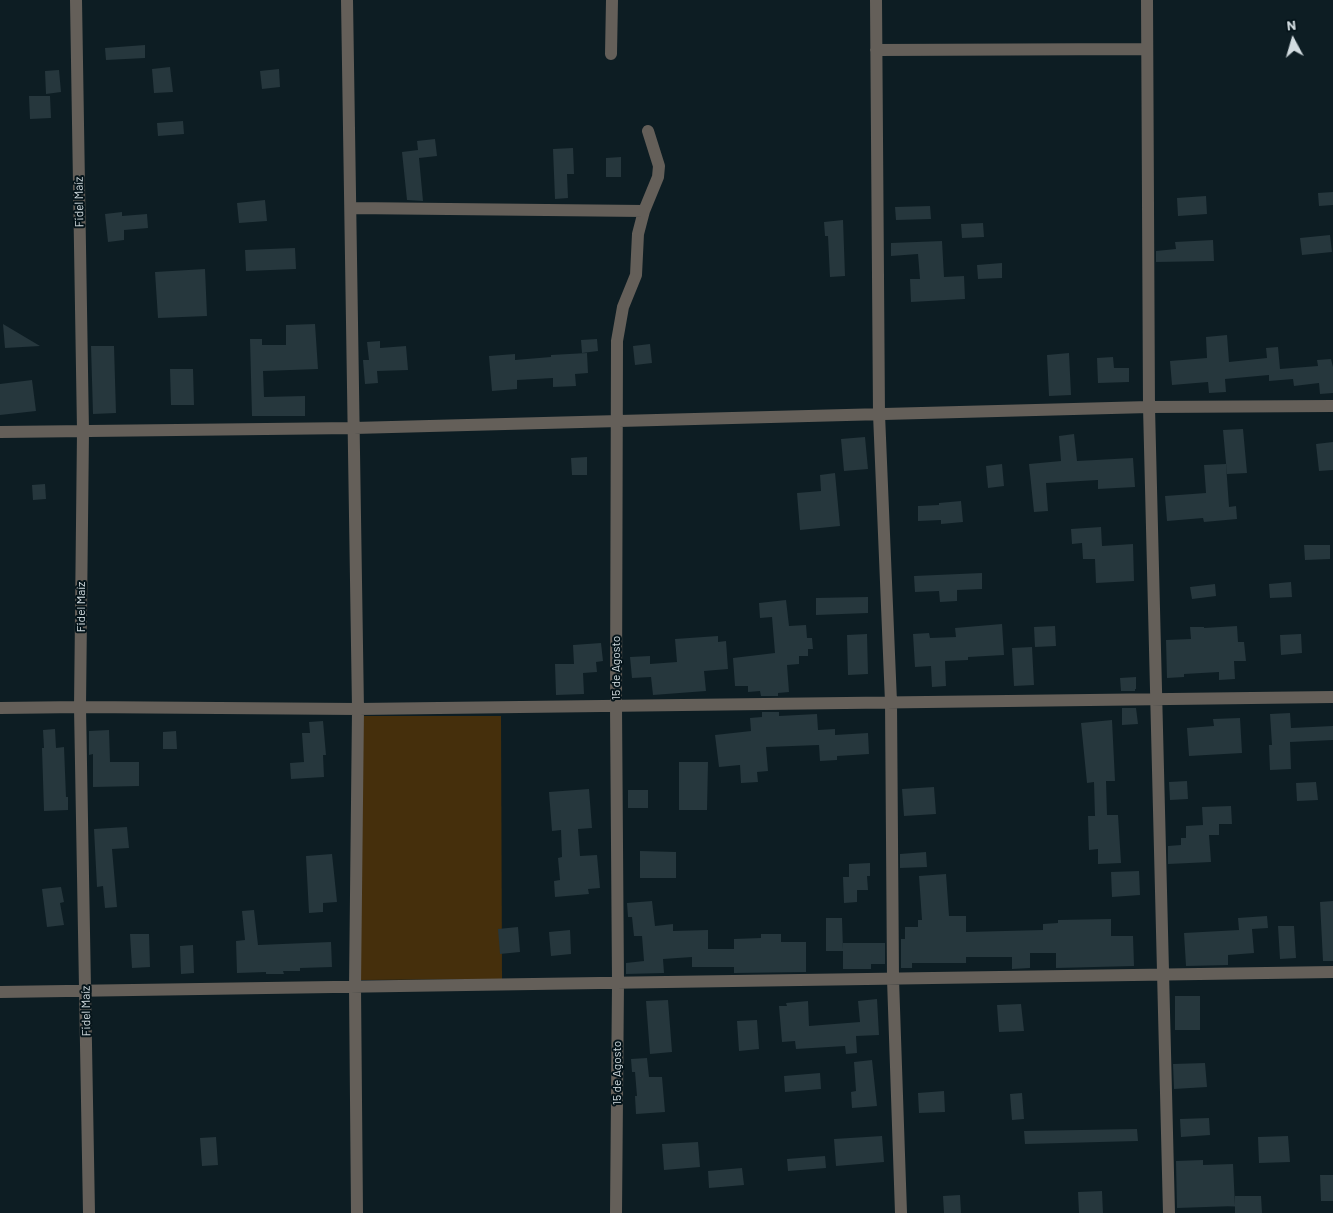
<!DOCTYPE html>
<meta charset="utf-8">
<style>
body{margin:0}
#map{position:relative;width:1333px;height:1213px;overflow:hidden;background:#0d1d23;font-family:Barlow,sans-serif}
canvas{display:block}
.north{position:absolute;left:1268px;top:15px;width:50px;height:50px;-webkit-text-stroke:4px #05141a;paint-order:stroke;rotate:354deg;font-size:14px;font-weight:700;line-height:20px;text-align:center;color:#d2dce0}
.north::after{content:'';display:block;margin:auto;width:18px;height:22px;background:#d2dce0;clip-path:polygon(50% 0,100% 100%,50% 72%,0 100%)}
</style>
<div id="map">
<canvas width="1333" height="1213"></canvas>
<div class="north">N</div>
</div>
<script>
const ctx = document.querySelector('canvas').getContext('2d');
ctx.lineJoin = 'round';
function fillPath(path, color) {
  ctx.fillStyle = color;
  ctx.fill(path, 'evenodd');
}
function toPath(rows) {
  const path = new Path2D();
  for (const r of rows) {
    path.moveTo(r[0], r[1]);
    for (let i = 2; i < r.length; i += 2) path.lineTo(r[i], r[i + 1]);
  }
  return path;
}
function trace(path, color, width, dash) {
  ctx.strokeStyle = color;
  ctx.lineWidth = width;
  ctx.lineCap = dash ? 'butt' : 'round';
  ctx.setLineDash(dash || []);
  ctx.stroke(path);
}
function write(font, color, halo, rows, align = 'center') {
  ctx.font = font + ' Barlow,sans-serif';
  ctx.lineWidth = 4;
  ctx.setLineDash([]);
  ctx.textBaseline = 'middle';
  ctx.strokeStyle = halo;
  ctx.fillStyle = color;
  for (const [text, x, y, turn = 0] of rows) {
    ctx.save();
    ctx.translate(x, y);
    ctx.rotate((+turn || 0) * Math.PI / 180);
    ctx.textAlign = isNaN(turn) ? turn : align;
    if (halo) ctx.strokeText(text, 0, 0);
    ctx.fillText(text, 0, 0);
    ctx.restore();
  }
}
fillPath(toPath([
 [362,716,501,716,502,979,359,980]
]), '#452f0c');
fillPath(toPath([
 [145,45,145,58,106,60,105,48],
 [170,67,173,92,154,93,152,69],
 [279,69,280,87,262,89,260,71],
 [59,70,61,92,46,94,45,71],
 [29,96,50,96,51,118,30,119],
 [183,121,184,134,158,136,157,123],
 [435,139,437,156,419,158,423,201,407,200,402,152,418,150,417,141],
 [573,148,574,174,567,174,568,198,555,199,553,149],
 [621,157,621,177,606,177,606,158],
 [1333,192,1333,205,1319,206,1318,193],
 [1206,196,1207,214,1178,216,1177,198],
 [265,200,267,221,239,223,237,203],
 [930,206,931,219,896,220,895,207],
 [122,212,122,216,147,214,148,228,124,230,124,240,108,242,105,214],
 [843,220,845,276,830,277,828,236,825,236,824,222],
 [983,223,984,237,962,238,961,224],
 [1330,235,1332,252,1302,255,1300,238],
 [1213,240,1214,261,1156,262,1156,251,1176,249,1175,242],
 [942,241,944,277,964,276,965,299,911,302,910,279,920,279,918,254,891,256,891,243],
 [295,248,296,269,246,271,245,250],
 [1002,263,1002,278,978,279,977,265],
 [205,269,207,316,158,318,155,272],
 [3,324,40,346,5,348],
 [315,324,318,369,263,371,264,397,305,396,305,416,252,416,250,339,262,339,262,345,286,345,286,325],
 [1227,335,1229,362,1267,358,1266,348,1278,347,1280,369,1318,366,1317,360,1331,359,1333,367,1333,393,1320,394,1319,383,1294,386,1293,379,1269,381,1269,375,1225,379,1226,392,1209,393,1208,382,1172,385,1170,361,1207,358,1206,337],
 [597,339,598,351,582,353,581,340],
 [380,341,380,348,406,346,408,370,377,371,378,383,365,384,363,360,369,360,367,342],
 [650,344,652,363,635,365,633,346],
 [91,346,114,346,116,413,93,414],
 [587,353,588,373,575,374,576,386,553,387,553,378,517,380,517,389,492,391,489,356,515,354,515,360,551,357,551,355],
 [1069,353,1071,395,1049,396,1047,355],
 [1113,357,1114,368,1129,368,1129,382,1098,383,1097,358],
 [170,369,193,369,194,405,171,405],
 [32,380,36,411,0,415,0,384],
 [1243,429,1247,473,1227,474,1223,430],
 [1074,434,1077,461,1133,458,1135,487,1098,489,1098,480,1046,483,1048,511,1034,512,1029,464,1061,461,1059,436],
 [865,437,868,469,844,471,841,439],
 [1333,442,1333,470,1319,471,1316,444],
 [587,457,587,475,572,475,571,458],
 [1002,464,1004,486,988,488,986,466],
 [1226,464,1229,507,1236,506,1237,519,1204,522,1203,518,1167,521,1165,496,1206,493,1204,465],
 [835,473,840,526,800,530,797,493,821,491,820,475],
 [45,484,46,499,33,500,32,485],
 [961,501,963,522,941,524,941,520,918,521,918,506,939,505,939,503],
 [1101,527,1102,546,1133,544,1134,581,1096,583,1095,559,1083,559,1082,543,1072,544,1071,529],
 [1304,545,1330,545,1330,559,1305,560],
 [982,573,982,589,957,590,957,601,940,602,939,591,915,592,914,576],
 [1291,582,1292,597,1270,598,1269,584],
 [1215,584,1216,596,1192,599,1190,587],
 [868,597,868,613,816,615,816,598],
 [786,600,789,626,806,625,807,638,812,638,813,649,808,649,808,656,799,656,799,664,787,665,789,692,778,693,778,696,761,696,760,691,748,692,748,686,735,686,733,658,775,653,772,617,760,618,759,603],
 [1002,624,1004,655,968,657,968,660,945,661,946,686,932,687,931,666,915,667,913,634,929,633,930,638,956,637,955,628],
 [1055,626,1056,646,1035,647,1034,627],
 [1237,626,1238,642,1244,642,1246,661,1234,661,1235,679,1219,680,1219,672,1184,674,1184,677,1167,678,1166,640,1191,639,1190,627,1204,627,1204,628],
 [867,634,868,674,848,675,847,635],
 [1301,634,1302,653,1281,655,1280,635],
 [718,636,718,642,726,641,728,669,704,671,706,691,653,695,651,677,632,678,630,657,650,656,650,664,677,662,675,639],
 [601,643,603,661,596,662,597,672,583,673,584,694,556,695,555,664,574,664,573,645],
 [1032,647,1034,685,1014,686,1012,648],
 [1136,677,1136,689,1135,689,1135,691,1121,691,1120,678],
 [1122,708,1136,708,1138,724,1122,725],
 [762,712,779,712,779,716,817,714,818,730,835,729,835,735,868,733,869,754,837,756,837,760,820,761,819,745,766,747,768,771,757,772,758,782,741,783,740,765,719,767,715,735,751,731,750,718,762,717],
 [1290,713,1291,728,1333,726,1333,740,1290,742,1291,769,1270,770,1269,745,1272,745,1270,714],
 [1240,718,1242,753,1189,756,1187,728,1214,726,1213,719],
 [1112,720,1115,781,1106,781,1107,815,1118,815,1121,863,1098,864,1098,849,1089,850,1088,816,1095,816,1094,782,1087,783,1081,723],
 [323,721,326,755,323,755,324,777,291,779,290,763,304,762,302,733,310,733,309,722],
 [55,729,56,748,64,747,66,797,68,797,68,810,44,811,42,748,44,748,43,730],
 [109,730,110,762,139,762,139,786,93,787,93,754,89,755,89,731],
 [176,731,177,749,163,749,163,732],
 [679,762,708,762,707,810,679,810],
 [1187,781,1188,799,1170,800,1169,782],
 [1316,782,1318,800,1297,801,1296,783],
 [934,787,936,814,904,816,902,789],
 [589,789,592,828,578,829,580,856,597,855,600,888,588,889,589,894,555,897,554,881,560,880,558,858,562,857,561,830,552,831,549,792],
 [628,790,648,790,648,808,628,808],
 [1231,806,1232,824,1219,824,1219,835,1209,835,1211,862,1168,864,1168,846,1181,845,1181,838,1186,838,1186,826,1203,825,1202,807],
 [127,827,129,848,112,849,117,907,105,908,103,886,97,887,94,829],
 [640,851,676,852,676,878,640,878],
 [926,852,927,867,900,868,900,854],
 [332,854,337,902,323,903,323,912,309,913,306,856],
 [870,863,870,876,867,876,868,890,857,890,857,902,844,903,843,877,849,877,849,864],
 [1139,871,1140,895,1112,897,1111,872],
 [946,874,949,916,966,916,966,932,1043,930,1043,924,1058,923,1058,920,1111,919,1111,936,1133,936,1134,966,1056,968,1056,953,1030,953,1030,968,1012,969,1012,957,966,957,966,963,912,963,912,968,901,968,901,939,905,939,905,927,918,927,918,920,922,920,919,876],
 [61,887,64,902,60,903,64,925,47,927,42,889],
 [652,901,655,926,673,924,673,931,708,930,708,949,734,949,734,939,761,938,761,934,781,934,781,942,806,942,806,972,734,973,734,967,692,967,692,957,663,959,664,973,626,974,626,963,644,961,642,936,634,936,632,917,628,917,627,903],
 [1333,901,1333,961,1323,961,1320,902],
 [254,910,258,945,331,942,332,967,300,968,300,971,283,971,284,974,266,974,266,972,237,973,236,941,245,940,242,911],
 [1267,916,1268,928,1252,929,1254,953,1228,955,1228,965,1186,966,1184,933,1239,930,1238,918],
 [826,918,842,918,843,950,843,943,885,943,885,964,871,964,871,969,843,969,843,951,826,951],
 [1278,926,1294,926,1296,958,1280,959],
 [518,927,520,952,500,954,498,929],
 [570,930,571,954,551,956,549,932],
 [130,934,149,934,150,967,132,968],
 [193,945,194,973,181,974,180,946],
 [1175,996,1200,996,1200,1030,1175,1030],
 [877,999,879,1035,856,1036,857,1053,846,1054,845,1046,796,1049,795,1041,782,1042,779,1006,787,1006,786,1003,808,1001,809,1026,860,1022,858,1001],
 [668,1000,672,1052,650,1054,646,1001],
 [1021,1004,1024,1031,999,1032,997,1005],
 [757,1020,759,1049,739,1051,737,1021],
 [647,1058,649,1077,662,1077,665,1112,636,1114,635,1096,637,1096,635,1072,632,1072,631,1059],
 [872,1060,877,1106,852,1108,851,1092,856,1091,854,1062],
 [1205,1063,1207,1087,1174,1089,1173,1064],
 [820,1073,821,1089,785,1092,784,1076],
 [944,1091,945,1112,919,1113,918,1093],
 [1022,1093,1024,1119,1012,1120,1010,1094],
 [1209,1118,1210,1135,1181,1137,1180,1119],
 [1137,1129,1138,1141,1025,1144,1024,1131],
 [882,1136,884,1162,836,1166,834,1139],
 [1288,1136,1290,1162,1259,1163,1258,1137],
 [216,1137,218,1165,202,1166,200,1138],
 [698,1142,700,1167,664,1170,662,1144],
 [825,1156,826,1168,788,1171,787,1159],
 [1203,1160,1203,1165,1233,1164,1235,1206,1177,1208,1176,1161],
 [742,1168,744,1185,709,1188,708,1171],
 [1320,1175,1333,1175,1333,1201,1321,1201],
 [1102,1191,1103,1213,1079,1213,1078,1192],
 [960,1195,961,1213,944,1213,943,1196],
 [1235,1196,1261,1196,1262,1213,1235,1213]
]), '#26373d');
trace(toPath([
 [76,0,83,431,80,707,89,1213],
 [347,0,358,709,355,987,357,1213],
 [876,0,879,414,891,702,893,979,901,1213],
 [1147,0,1149,407,1169,1213],
 [876,50,1147,49],
 [611,54,612,0],
 [351,208,644,211],
 [0,432,354,428,1149,407,1333,406],
 [0,708,80,707,358,709,1333,697],
 [0,992,1333,972],
 [616,1213,618,983,616,706,617,341,623,307,636,275,638,234,644,211,658,177,659,166,648,131]
]), '#645f59', 12);
write('12px', '#d2dce0', '#05141a', [
 ["Fidel Maíz",79,202,-91],
 ["Fidel Maíz",81,607,-90],
 ["15 de Agosto",616,668,-90],
 ["Fidel Maíz",86,1011,-91],
 ["15 de Agosto",617,1073,-90]
]);
</script>
